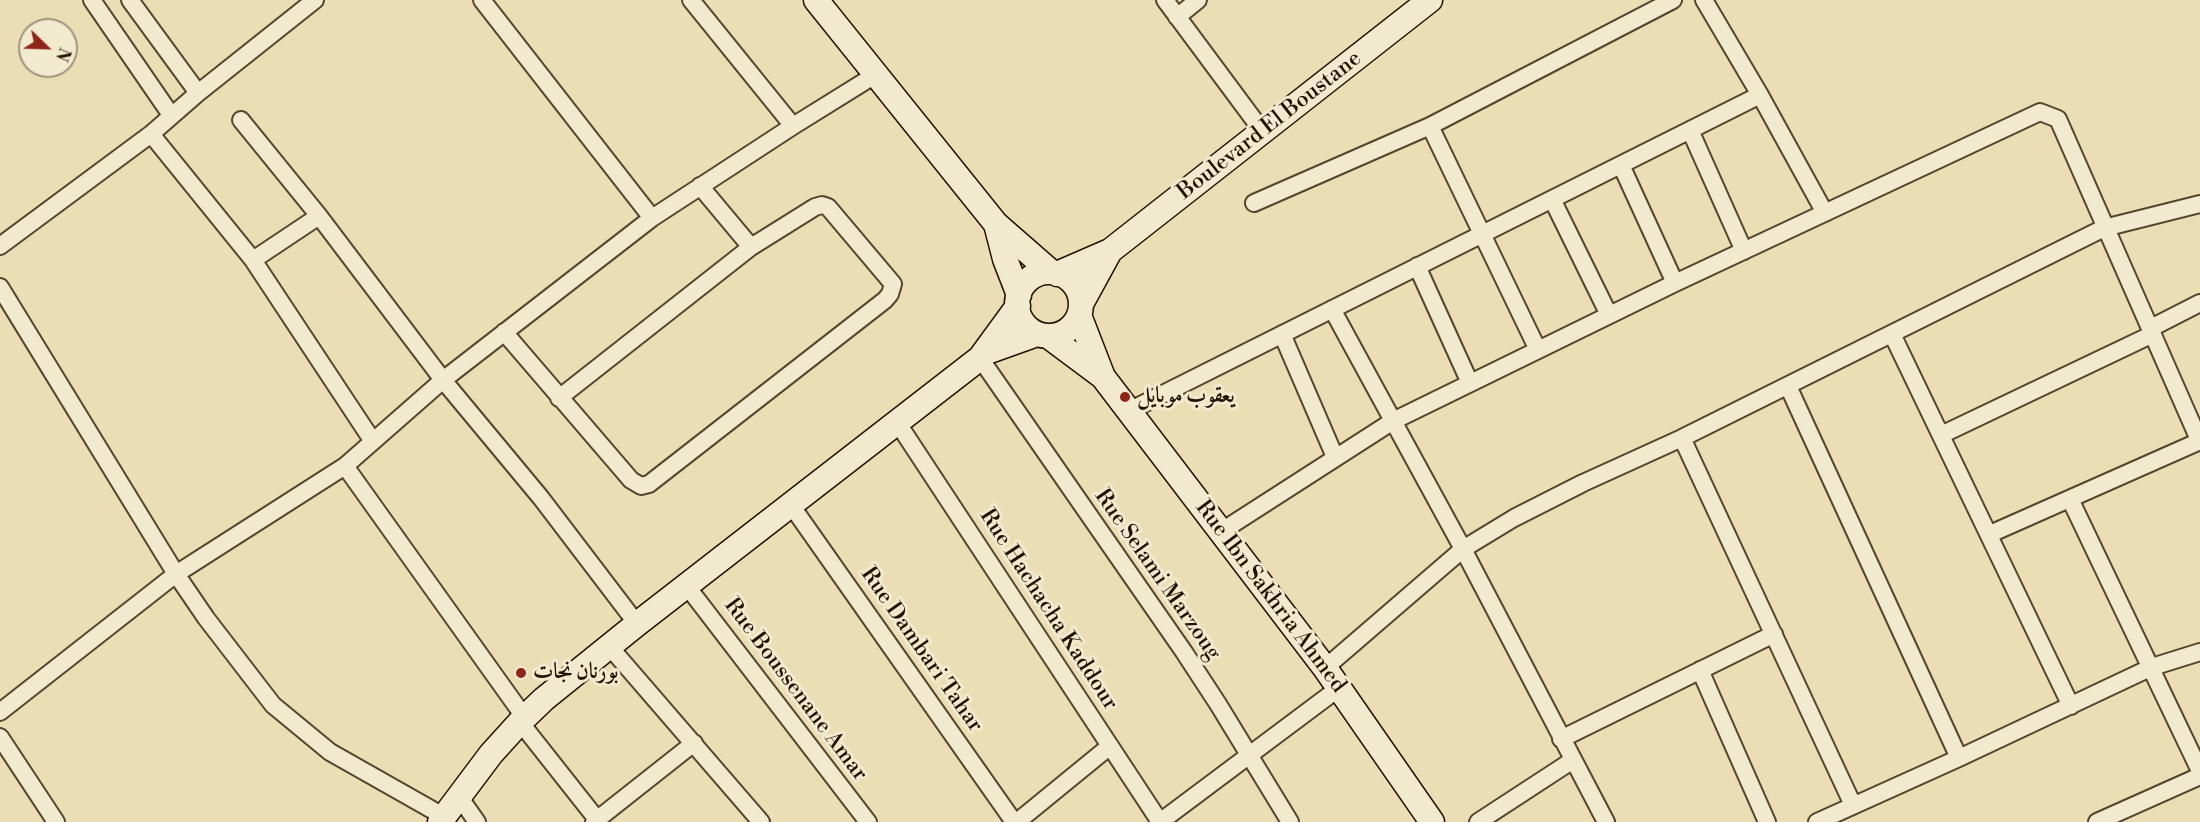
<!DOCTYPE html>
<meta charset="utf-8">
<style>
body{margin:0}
#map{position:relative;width:2200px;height:822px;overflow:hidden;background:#ebdeb4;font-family:"Libre Bodoni",serif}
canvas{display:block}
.north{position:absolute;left:18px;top:18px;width:60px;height:60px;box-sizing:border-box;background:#f2eace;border:2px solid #9f947c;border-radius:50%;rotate:113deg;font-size:16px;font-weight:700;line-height:24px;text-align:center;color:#221200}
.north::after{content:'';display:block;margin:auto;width:21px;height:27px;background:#8f2418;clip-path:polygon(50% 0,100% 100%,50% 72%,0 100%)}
</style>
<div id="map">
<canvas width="2200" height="822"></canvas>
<div class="north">N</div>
</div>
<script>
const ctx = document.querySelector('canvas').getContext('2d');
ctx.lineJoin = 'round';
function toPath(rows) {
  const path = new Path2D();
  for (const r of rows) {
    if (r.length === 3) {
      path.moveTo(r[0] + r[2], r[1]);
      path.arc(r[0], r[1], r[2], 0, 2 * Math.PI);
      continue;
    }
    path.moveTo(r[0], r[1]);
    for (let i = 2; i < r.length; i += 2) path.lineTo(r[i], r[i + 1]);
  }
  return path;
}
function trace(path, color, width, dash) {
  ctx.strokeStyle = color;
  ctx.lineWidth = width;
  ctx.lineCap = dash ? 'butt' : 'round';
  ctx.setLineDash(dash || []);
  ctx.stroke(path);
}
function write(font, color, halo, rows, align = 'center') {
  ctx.font = font + ' "Libre Bodoni",Amiri,serif';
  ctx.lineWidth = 6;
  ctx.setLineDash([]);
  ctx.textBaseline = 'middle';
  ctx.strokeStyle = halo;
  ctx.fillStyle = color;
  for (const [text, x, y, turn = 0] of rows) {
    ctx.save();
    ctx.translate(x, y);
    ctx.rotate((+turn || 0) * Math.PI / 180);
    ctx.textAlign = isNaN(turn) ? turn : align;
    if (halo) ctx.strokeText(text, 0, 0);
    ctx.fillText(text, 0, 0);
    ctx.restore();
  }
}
const street = toPath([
 [92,0,171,115],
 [130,0,198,93],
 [482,0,652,218],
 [691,0,793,126],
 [1165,0,1263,132],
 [1704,0,1760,95,1825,213],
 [1177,17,1198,0],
 [241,120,319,216,443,380,541,498,637,624],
 [1430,126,1538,350],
 [1690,130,1744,251],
 [151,134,253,260,372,440],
 [1621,165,1675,283],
 [1552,199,1609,315],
 [1254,203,1430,126,1673,0],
 [0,246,151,134,198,93,315,0],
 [253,260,319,216],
 [1417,266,1470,383],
 [0,287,176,574,206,618,273,705,330,752,443,816],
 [1332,309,1463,549,1606,822],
 [2151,328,2200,303],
 [504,332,631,480,641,486,649,484,885,300,890,294,893,284,828,207,822,205,815,207,751,247,700,186],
 [1282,334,1335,457],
 [1892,334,2071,706],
 [980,358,1184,652,1218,704,1290,822],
 [1788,386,1959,758],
 [559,398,751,247],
 [1129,411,1760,95],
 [897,422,1160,822],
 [1941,435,2153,334],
 [1682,438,1853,805],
 [345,466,525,718],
 [2070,499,2200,771],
 [791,505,1014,822],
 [1222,531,1393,421,1675,283,2040,112,2058,119,2200,442],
 [1990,534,2200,441],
 [686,585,868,822],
 [609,646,761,822],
 [1325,668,1463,549,1514,518,1583,483,1682,438,2104,228,2200,204],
 [1700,670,1767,822],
 [0,712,176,574,345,466,443,380,652,218,793,126,875,75],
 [520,722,599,822],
 [0,737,56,822],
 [1561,739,1774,634],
 [458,795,477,822],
 [594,822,694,743],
 [1017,822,1110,746],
 [1160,822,1339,688],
 [1478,822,1573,760],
 [1817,822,1959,758,2152,667,2200,652],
 [2097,822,2200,776]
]);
const secondary = toPath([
 [816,0,996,224,1051,272],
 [996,224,1005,259,1019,295],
 [1049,304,32],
 [1057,274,1110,251,1430,0],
 [1081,304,1110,251],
 [1079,315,1103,377],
 [1048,336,1103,377,1325,668,1432,822],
 [984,353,1037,334],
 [440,822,491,754,520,722,544,699,637,624,980,358,1018,306]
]);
trace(street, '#54452d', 20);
trace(secondary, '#221200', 27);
trace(street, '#f2eace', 16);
trace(secondary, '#f2eace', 24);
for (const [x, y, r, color] of [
 [1125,397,6,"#8f2418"],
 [521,673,6,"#8f2418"]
]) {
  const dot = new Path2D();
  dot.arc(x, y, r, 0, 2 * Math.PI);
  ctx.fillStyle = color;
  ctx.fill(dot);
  trace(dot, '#f2eace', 2);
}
write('22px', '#221200', '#f2eace', [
 ["Boulevard El Boustane",1270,126,-38],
 ["Rue Selami Marzoug",1157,575,55],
 ["Rue Ibn Sakhria Ahmed",1270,597,53],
 ["Rue Hachacha Kaddour",1048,610,57],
 ["Rue Dambari Tahar",921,650,55],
 ["Rue Boussenane Amar",795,690,53]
]);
write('bold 22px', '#221200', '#f2eace', [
 ["يعقوب موبايل",1137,397],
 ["بورنان نجات",533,673]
], 'left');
</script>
